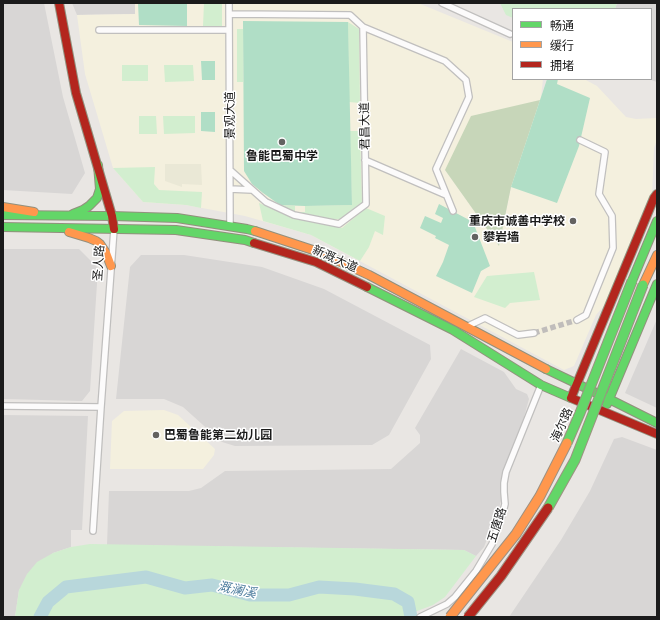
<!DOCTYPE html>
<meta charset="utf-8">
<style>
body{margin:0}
#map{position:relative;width:660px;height:620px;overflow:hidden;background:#e9e6e3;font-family:"Public Sans","Noto Sans SC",sans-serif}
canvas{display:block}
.frame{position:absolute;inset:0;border:4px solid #1b1b1b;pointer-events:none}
.legend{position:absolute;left:512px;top:8px;width:140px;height:72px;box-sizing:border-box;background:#fff;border:1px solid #a4a4a4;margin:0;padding:5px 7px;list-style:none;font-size:12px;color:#1b1b1b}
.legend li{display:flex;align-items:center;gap:8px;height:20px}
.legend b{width:20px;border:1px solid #a4a4a4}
</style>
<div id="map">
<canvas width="660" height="620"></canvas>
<div class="frame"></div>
<ul class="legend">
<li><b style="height:5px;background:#63d668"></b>畅通</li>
<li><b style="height:5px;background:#ff974d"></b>缓行</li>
<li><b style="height:5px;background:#b3261e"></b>拥堵</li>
</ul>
</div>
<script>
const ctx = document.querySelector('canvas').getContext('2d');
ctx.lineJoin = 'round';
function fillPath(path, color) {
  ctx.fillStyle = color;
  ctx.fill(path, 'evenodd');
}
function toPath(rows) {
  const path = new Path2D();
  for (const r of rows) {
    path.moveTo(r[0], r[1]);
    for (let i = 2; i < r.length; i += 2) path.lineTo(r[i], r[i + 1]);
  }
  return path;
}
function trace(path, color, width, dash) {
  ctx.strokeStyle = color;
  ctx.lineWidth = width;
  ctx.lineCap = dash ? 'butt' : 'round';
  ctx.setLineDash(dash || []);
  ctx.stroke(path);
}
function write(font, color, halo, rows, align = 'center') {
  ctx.font = font + ' "Public Sans","Noto Sans SC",sans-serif';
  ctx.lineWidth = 3;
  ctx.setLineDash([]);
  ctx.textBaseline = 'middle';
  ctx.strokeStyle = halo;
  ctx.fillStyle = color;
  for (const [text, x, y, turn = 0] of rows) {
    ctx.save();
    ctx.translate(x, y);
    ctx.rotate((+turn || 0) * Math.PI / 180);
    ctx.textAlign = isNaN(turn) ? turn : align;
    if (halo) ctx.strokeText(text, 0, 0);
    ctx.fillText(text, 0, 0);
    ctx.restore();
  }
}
fillPath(toPath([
 [3,3,44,3,63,97,85,173,72,194,3,190],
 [72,3,135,3,135,14,77,15],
 [617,3,657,3,657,82,648,79,651,79,651,9,615,9],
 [3,249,79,249,98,268,90,391,82,401,3,399],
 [141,255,184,255,262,267,324,289,430,345,431,359,389,435,372,445,235,446,222,442,183,407,164,399,116,399,130,267],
 [657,319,657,408,625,393],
 [461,349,504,372,516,389,527,394,529,399,499,508,484,547,476,556,464,550,107,545,109,491,189,491,201,488,225,471,391,469,420,443,420,435,415,428],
 [3,415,88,416,82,530,71,530,71,547,53,553,19,590,15,617,3,617],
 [622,437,657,450,657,617,509,617,561,540,590,491,614,439]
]), '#d8d6d5');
fillPath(toPath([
 [135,3,418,3,513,42,513,79,543,79,541,97,547,79,584,79,597,86,626,117,636,119,657,118,657,140,654,148,652,196,608,301,596,315,574,366,564,370,311,235,245,216,186,205,143,202,113,168,85,74,77,15,135,14],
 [445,170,511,187,499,245],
 [164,410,178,415,215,449,214,455,203,469,110,469,112,421,124,411]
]), '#f4f0de');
fillPath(toPath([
 [165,164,201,164,202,185,182,184,182,187,165,181]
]), '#eae8d6');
fillPath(toPath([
 [540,100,511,187,499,246,445,170,471,116]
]), '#c7d6b9');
fillPath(toPath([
 [204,3,222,3,222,26,203,26],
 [500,3,617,3,615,9,513,9,513,18,506,15],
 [348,22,359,29,360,103,349,102],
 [237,29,243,29,243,82,237,82],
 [122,65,148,65,148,81,122,81],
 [164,65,193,65,194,81,165,82],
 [139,116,156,116,157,134,139,134],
 [163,116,195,116,195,133,164,134],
 [350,131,360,131,362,203,340,219,328,219,295,213,280,205,295,206,295,212,305,212,305,206,352,205],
 [155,167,154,184,159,190,202,192,201,208,186,205,143,202,113,168],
 [259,203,293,218,342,228,366,208,385,216,383,235,375,231,369,247,360,261,311,235,263,221],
 [534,272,540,300,510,303,505,308,474,297,487,276],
 [90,544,464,550,476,556,445,597,433,605,401,617,15,617,19,590,27,574,37,562,53,553,71,547]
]), '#d2eecf');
fillPath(toPath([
 [138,3,187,3,187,26,139,25],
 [243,21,348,22,352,205,305,206,280,205,263,193,252,184,244,171],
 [201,61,215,61,215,80,202,80],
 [547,79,558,79,557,84,590,98,579,146,557,203,511,187],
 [201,112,215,112,215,132,201,131],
 [439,204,473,222,490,266,481,271,472,293,436,276,443,262,449,245,435,238,436,236,420,228,425,216,441,223,443,218,435,214]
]), '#b0dec6');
trace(toPath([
 [40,617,48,602,66,587,146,577,185,588,212,585,250,595,289,595,319,587,355,589,394,594,408,602,411,617]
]), '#b8d7db', 13);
trace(toPath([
 [534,333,577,320]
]), '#c0bdbb', 5.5, [5.5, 3]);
const street = toPath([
 [229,3,230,227],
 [442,3,510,34],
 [229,14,350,15,363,27,366,204,339,224,294,215,266,202,230,170],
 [363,27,445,61,466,80,469,97,436,169,453,211],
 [99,30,229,30],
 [365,160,446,195],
 [230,189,252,190],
 [577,320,586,315,613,248,612,216,599,194,605,152,580,140],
 [466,327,485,318,518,335,534,333],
 [3,406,101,407],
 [93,531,101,407,114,229],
 [420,617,447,604,455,597,476,571,492,544,503,512,505,504,504,492,504,483,506,472,541,385]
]);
const fast = toPath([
 [73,214,83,210,89,206,97,198,100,189,98,165],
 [3,215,112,216,177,218,247,229,255,231],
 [3,227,176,230,245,240,254,243],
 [632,281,657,221],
 [367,287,453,330,541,385,571,398],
 [546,369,609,399,657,423],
 [607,404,657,284]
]);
const slow = toPath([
 [3,207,34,212],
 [255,231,319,252,369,275,546,369],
 [69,232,89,238,96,241,100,244,106,253,111,266],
 [643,285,657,255]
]);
const jam = toPath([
 [59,3,76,93,112,216,114,229],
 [254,243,316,262,367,287],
 [571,398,657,434],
 [571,398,654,198,657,194]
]);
trace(street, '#c0bfbe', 8);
trace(fast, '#92907d', 10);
trace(slow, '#92907d', 10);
trace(jam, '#92907d', 10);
trace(street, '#fcfbfb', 5.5);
trace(fast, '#63d668', 8);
trace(slow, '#ff974d', 8);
trace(jam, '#b3261e', 8);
const fastBridge = toPath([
 [567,443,580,413,632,281],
 [548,508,575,460,643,285]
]);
const slowBridge = toPath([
 [450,617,516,534,540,496,567,443]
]);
const jamBridge = toPath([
 [468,617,501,576,548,508]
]);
trace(fastBridge, '#9d9182', 11, []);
trace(slowBridge, '#9d9182', 11, []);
trace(jamBridge, '#9d9182', 11, []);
trace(fastBridge, '#63d668', 9);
trace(slowBridge, '#ff974d', 9);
trace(jamBridge, '#b3261e', 9);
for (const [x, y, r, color] of [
 [282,142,4,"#636261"],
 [573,221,4,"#636261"],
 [475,237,4,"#636261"],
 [156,435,4,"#636261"]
]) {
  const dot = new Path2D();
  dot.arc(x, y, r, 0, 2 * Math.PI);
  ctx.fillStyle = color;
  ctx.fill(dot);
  trace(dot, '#fff', 1.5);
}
write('12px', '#1b1b1b', '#fff', [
 ["景观大道",230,115,-90],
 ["君昌大道",365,126,-91],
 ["新溉大道",335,259,24],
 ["圣人路",99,263,-86],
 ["海尔路",562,425,-66],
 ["五唐路",497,525,-72]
]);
write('bold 12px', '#1b1b1b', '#fff', [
 ["鲁能巴蜀中学",282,156,"center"],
 ["重庆市诚善中学校",565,221,"right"],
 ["攀岩墙",483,237],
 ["巴蜀鲁能第二幼儿园",164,435]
], 'left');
write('italic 13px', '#4b7b9d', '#fff', [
 ["溉澜溪",237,590,11]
]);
</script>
